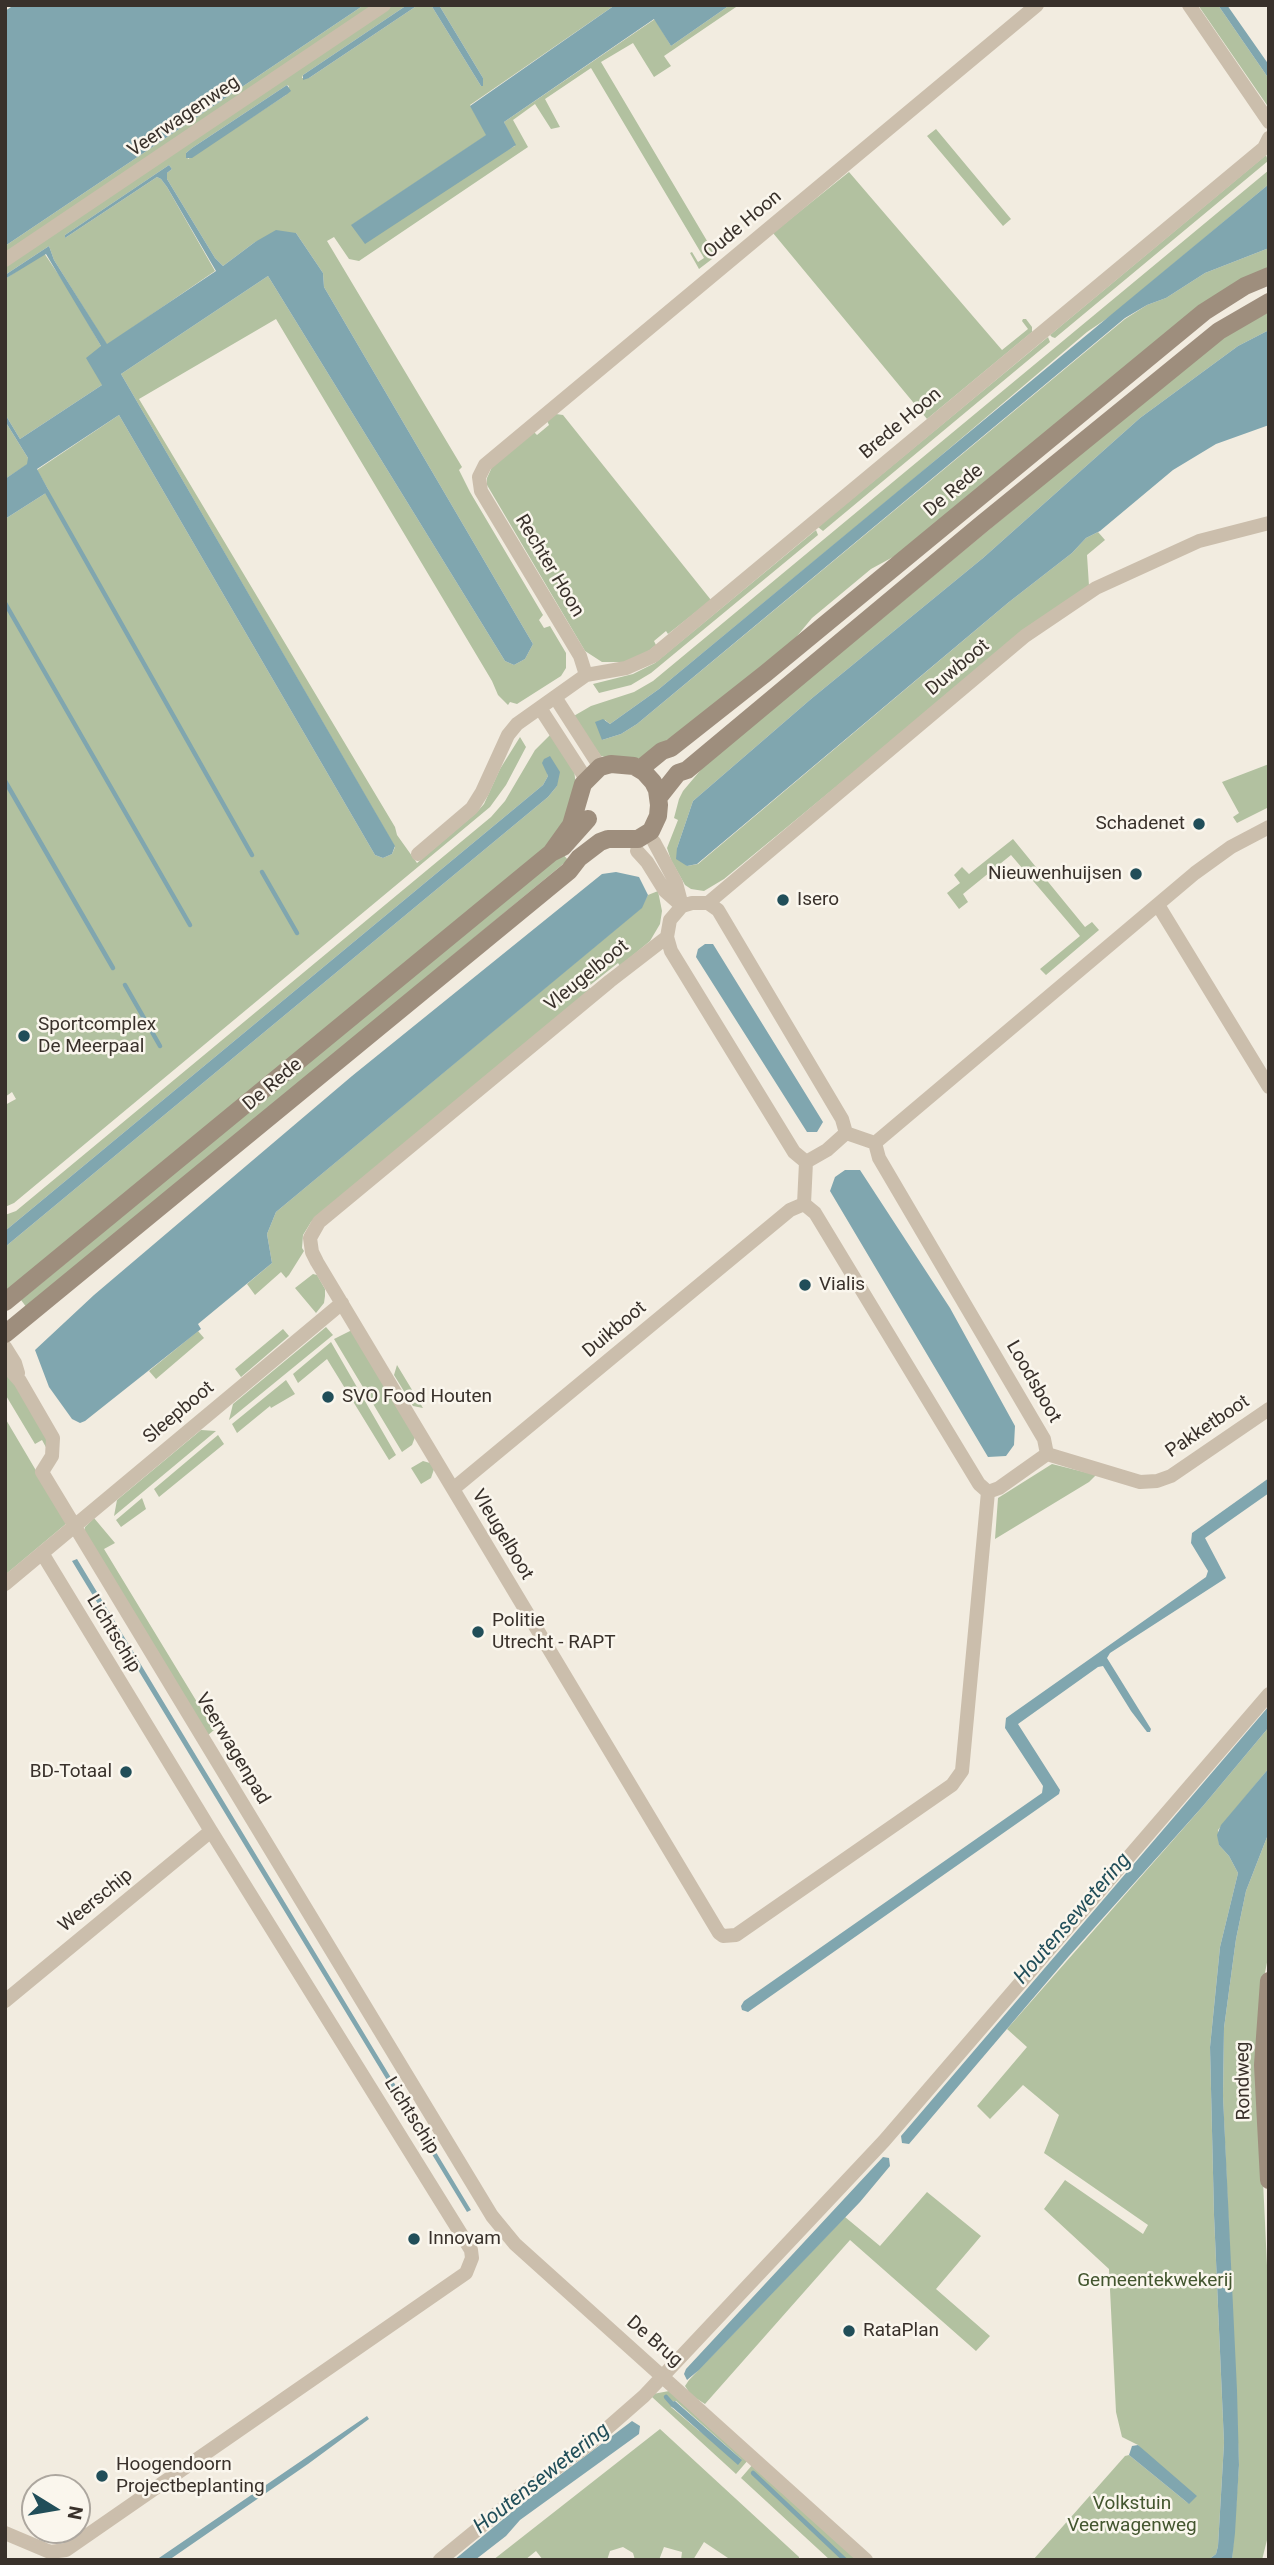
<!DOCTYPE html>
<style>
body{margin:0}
#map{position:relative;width:1274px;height:2565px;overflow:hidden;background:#f2ece0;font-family:Roboto,sans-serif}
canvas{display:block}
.frame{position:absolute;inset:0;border:7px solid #39312b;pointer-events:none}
.north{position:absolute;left:21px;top:2474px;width:70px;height:70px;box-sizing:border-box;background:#faf6ed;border:2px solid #ada79f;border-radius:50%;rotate:101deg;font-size:19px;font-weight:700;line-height:28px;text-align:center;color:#39312b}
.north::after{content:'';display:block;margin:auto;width:24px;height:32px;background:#214e59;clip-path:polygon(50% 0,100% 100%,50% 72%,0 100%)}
</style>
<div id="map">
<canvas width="1274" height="2565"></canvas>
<div class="frame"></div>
<div class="north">N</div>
</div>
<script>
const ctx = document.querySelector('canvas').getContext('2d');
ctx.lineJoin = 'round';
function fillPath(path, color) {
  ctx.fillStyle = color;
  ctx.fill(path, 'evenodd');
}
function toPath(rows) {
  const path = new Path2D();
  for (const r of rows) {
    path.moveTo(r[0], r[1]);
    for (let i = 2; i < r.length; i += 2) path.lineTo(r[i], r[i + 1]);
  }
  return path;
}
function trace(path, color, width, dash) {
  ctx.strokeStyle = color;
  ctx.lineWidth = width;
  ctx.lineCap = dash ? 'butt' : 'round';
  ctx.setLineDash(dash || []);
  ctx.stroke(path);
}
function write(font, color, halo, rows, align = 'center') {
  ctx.font = font + ' Roboto,sans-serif';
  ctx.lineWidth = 5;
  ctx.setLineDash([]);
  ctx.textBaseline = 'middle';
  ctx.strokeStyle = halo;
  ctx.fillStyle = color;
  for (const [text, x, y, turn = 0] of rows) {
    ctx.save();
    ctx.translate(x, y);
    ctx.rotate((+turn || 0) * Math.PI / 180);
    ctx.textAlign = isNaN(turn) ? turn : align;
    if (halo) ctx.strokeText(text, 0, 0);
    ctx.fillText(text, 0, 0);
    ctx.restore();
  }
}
fillPath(toPath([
 [364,5,376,5,5,255,5,246],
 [393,5,407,5,303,75,302,78,309,78,418,5,431,5,481,86,483,78,439,5,615,5,470,105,487,135,352,225,515,146,504,122,655,19,671,46,730,5,739,5,664,56,671,66,654,77,633,43,601,62,716,256,699,269,690,253,692,252,698,262,704,258,591,68,545,99,560,127,551,129,535,104,513,120,528,147,359,261,349,259,334,237,327,241,462,467,459,470,470,492,543,615,539,620,544,628,550,626,566,653,566,668,561,676,517,704,510,702,508,705,498,695,492,681,276,319,139,399,395,827,397,835,417,863,476,813,484,804,500,769,520,737,526,747,506,785,490,807,14,1203,5,1207,5,1105,16,1099,12,1092,5,1097,5,519,49,491,37,470,119,415,375,855,383,858,392,854,395,847,121,374,268,276,505,661,514,665,525,659,533,644,324,287,323,273,296,233,255,242,223,266,215,258,167,179,167,173,172,169,169,165,65,235,65,238,157,177,161,179,167,187,215,271,107,345,54,260,49,246,5,275,5,266],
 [287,85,289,86,286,95,188,159,186,153,192,148],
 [1198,5,1218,5,1269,79,1269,108],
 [936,129,1011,219,1003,226,927,136],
 [1266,155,1268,161,1055,338,1052,337,1050,335],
 [1269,170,1269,184,1112,315,1087,332,905,486,659,689,610,724,605,720,602,740,621,734,637,724,1125,319,1147,305,1166,298,1205,273,1269,248,1269,268,904,551,871,569,812,618,788,647,676,734,641,758,609,758,601,756,572,717,591,706,634,692,653,681],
 [849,172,1002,350,1028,329,1022,321,1023,319,1026,319,1032,327,1032,332,927,419,773,233],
 [44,253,69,290,101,346,102,385,20,439,5,414,5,279],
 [1269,312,1269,330,1238,346,1140,418,983,558,811,699,693,801,677,848,687,866,698,864,1009,602,1072,553,1086,538,1098,532,1105,540,1087,555,1089,586,1029,628,724,879,704,891,691,889,685,885,671,860,667,848,678,820,674,818,679,799,683,791,704,766,1178,373,1223,337],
 [1048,337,1050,342,823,531,818,527],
 [556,414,563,415,711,600,668,634,666,631,654,641,656,645,646,653,624,662,602,662,585,651,487,485,487,478,492,467,534,432,537,435,549,425,547,421],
 [5,421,28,458,28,464,5,479],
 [816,530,818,535,651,673,631,685,599,693,593,684,633,674,655,663],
 [550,735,574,769,576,787,568,818,544,850,5,1296,5,1247,548,797,557,786,546,769,548,776,543,785,5,1231,5,1215,16,1211,491,817,505,801,535,750],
 [1269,764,1269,807,1237,823,1233,817,1239,813,1222,782],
 [1013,839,1085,927,1092,922,1099,930,1046,975,1040,969,1080,936,1011,855,963,894,968,902,959,909,947,893,960,883,954,875,962,867,969,874],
 [562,853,568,860,27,1308,21,1300],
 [658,891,662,911,660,924,650,941,620,966,618,963,589,986,591,991,311,1222,303,1235,302,1248,304,1251,289,1275,286,1278,281,1272,255,1295,247,1284,272,1263,267,1234,276,1212,641,908,648,895],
 [313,1274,317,1275,325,1289,325,1296,324,1303,316,1313,295,1288],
 [326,1327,333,1335,229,1420,233,1404],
 [283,1329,289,1336,241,1377,235,1369],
 [352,1330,415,1437,412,1445,402,1452,334,1339],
 [198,1331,204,1338,156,1379,149,1371],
 [331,1342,396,1455,389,1460,327,1359,298,1383,293,1374],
 [397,1365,423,1408,413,1406,394,1375],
 [5,1370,46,1432,48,1451,42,1440,35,1444,5,1394],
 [286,1380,295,1394,271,1408,270,1406,237,1433,232,1424],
 [5,1418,67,1523,5,1575],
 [201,1430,216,1431,114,1516,117,1500],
 [218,1435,224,1444,159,1497,154,1489],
 [423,1461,430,1463,434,1469,431,1478,421,1484,411,1468],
 [1052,1464,1096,1475,1089,1482,995,1539,998,1498],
 [142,1498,146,1509,121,1527,116,1520],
 [94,1518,115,1543,104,1549,214,1730,207,1736,84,1532,85,1527],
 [1269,1727,1269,1768,1218,1830,1219,1845,1229,1856,1238,1873,1220,1947,1210,2047,1214,2215,1224,2443,1218,2546,1216,2554,1208,2560,1033,2560,1125,2456,1129,2455,1189,2504,1138,2445,1122,2437,1116,2412,1109,2269,1044,2209,1065,2180,1143,2234,1148,2225,1044,2153,1059,2115,1023,2085,990,2119,977,2106,1027,2047,1007,2029,1203,1806],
 [1269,1832,1269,1952,1264,1978,1258,2074,1269,2308,1269,2532,1262,2560,1232,2560,1239,2465,1223,2096,1224,2028,1236,1939,1246,1891],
 [927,2192,981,2236,936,2289,990,2336,976,2351,850,2240,705,2404,691,2395,685,2386,689,2380,845,2217,880,2246],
 [669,2391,749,2459,736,2474,652,2397,653,2394],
 [676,2401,742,2460,698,2430,671,2407,671,2402],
 [660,2429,799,2557,799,2560,731,2560,704,2542,693,2560,681,2560,682,2552,664,2547,659,2560,635,2560,633,2553,623,2547,610,2551,607,2560,543,2560,536,2551,525,2560,493,2560],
 [754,2463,861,2560,830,2560,741,2478]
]), '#b2c1a0');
fillPath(toPath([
 [14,5,364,5,5,246,5,11],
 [407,5,418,5,309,78,303,80,303,75],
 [431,5,439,5,483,78,483,86,481,86],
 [615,5,730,5,671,46,654,19,504,122,516,145,365,244,351,225,486,135,470,106],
 [1218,5,1227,5,1269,65,1269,79],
 [287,85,291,91,286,95,192,158,186,158,186,153,192,148],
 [169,165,172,169,167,173,167,179,215,258,223,266,255,242,276,230,296,233,323,273,324,287,533,644,525,659,514,665,505,661,268,276,121,374,395,846,392,854,383,858,375,855,119,415,37,469,49,491,5,519,5,479,27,464,28,458,5,421,5,414,20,439,102,385,86,358,101,346,46,254,5,279,5,275,49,246,54,260,107,344,216,271,167,187,161,179,157,177,65,238,65,235],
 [1269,184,1269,248,1205,273,1166,298,1147,305,1125,318,637,724,621,734,602,740,595,722,603,719,610,724,659,689],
 [1269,330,1269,425,1216,444,1173,470,1100,531,1086,538,1072,553,1009,602,697,864,687,866,676,859,677,848,693,801,811,699,983,558,1140,418,1238,346],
 [550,756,560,772,557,786,548,797,5,1247,5,1231,543,785,548,776,542,763,544,759],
 [616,872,639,877,648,895,642,908,276,1212,267,1234,272,1263,198,1324,201,1329,85,1421,80,1423,72,1419,49,1387,35,1350,94,1295,352,1076,602,874],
 [705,944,713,944,823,1122,817,1132,807,1132,696,957,698,949],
 [845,1170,860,1170,950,1308,1015,1426,1014,1445,1006,1456,988,1457,830,1191,835,1177],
 [1269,1478,1269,1493,1205,1538,1226,1578,1110,1653,1107,1658,1151,1729,1150,1732,1147,1732,1131,1711,1103,1666,1098,1667,1018,1724,1060,1790,1059,1794,748,2012,742,2010,741,2006,744,2001,1042,1793,1043,1786,1005,1728,1006,1718,1206,1577,1208,1571,1191,1543,1192,1533],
 [77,1559,471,2210,467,2212,72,1561],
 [1269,1706,1269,1727,1203,1806,1069,1956,909,2144,902,2143,901,2136],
 [1269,1768,1269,1832,1246,1891,1236,1939,1224,2028,1223,2096,1237,2390,1239,2465,1235,2533,1232,2560,1208,2560,1216,2554,1218,2546,1224,2443,1214,2215,1210,2047,1220,1947,1238,1873,1229,1856,1219,1845,1217,1835,1221,1825],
 [883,2157,889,2158,890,2166,860,2202,699,2370,687,2380,684,2374,686,2369],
 [675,2401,742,2460,738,2465,671,2406,671,2402],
 [367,2416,369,2419,308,2464,169,2560,156,2560],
 [632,2421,640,2426,639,2434,520,2520,506,2536,475,2560,454,2560,524,2502],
 [1138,2445,1197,2496,1189,2504,1129,2455,1132,2446]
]), '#80a6af');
trace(toPath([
 [47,492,252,855],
 [5,603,190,925],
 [5,781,113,968],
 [262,872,297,933],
 [125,985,160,1046],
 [666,2397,673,2405],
 [753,2473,845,2560]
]), '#80a6af', 4.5);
trace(toPath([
 [1189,5,1269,122],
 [5,260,384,5],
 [586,675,580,656,481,491,479,477,485,465,1037,5],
 [555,697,600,767],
 [540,708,586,779],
 [654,842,676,883,682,906],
 [637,851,647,862,665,891,682,906],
 [418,854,472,808,482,792,508,735,517,724,586,675,626,668,653,656,1264,148,1269,138],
 [708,903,1025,636,1096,588,1199,541,1269,523],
 [1158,905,1269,1087],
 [667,937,610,981,319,1222,310,1238,312,1252,317,1262,719,1933,723,1936,736,1935,952,1785,962,1771,988,1492],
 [667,937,671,951,794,1152,806,1162,804,1204,815,1213,979,1484,988,1492,999,1488,1047,1454,1044,1439,879,1158,875,1143,846,1133,842,1119,718,910,708,903],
 [667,937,670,920,682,906,692,903,708,903],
 [875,1143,1195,873,1231,847,1269,827],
 [806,1162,827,1150,846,1133],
 [5,1347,15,1363,18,1373],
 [5,1364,20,1381,53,1438,52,1456,42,1472,492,2216,515,2244,866,2560],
 [1047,1454,1140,1482,1157,1481,1171,1476,1269,1409],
 [453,1489,790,1210,804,1204],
 [5,1584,342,1303],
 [5,2001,211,1831],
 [5,2533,50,2552,66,2550,466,2273,472,2258,471,2250,211,1831,42,1553],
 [440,2560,517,2497,588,2445,644,2396,884,2141,1269,1694]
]), '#cbbeac', 14);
trace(toPath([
 [640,769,662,751,671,748,766,673,1204,312,1245,286,1269,276],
 [659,797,678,773,687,770,982,524,1219,331,1269,302],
 [5,1302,551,853,563,847,588,819],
 [5,1334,569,871,579,858,600,842,608,839,638,839,651,831,658,816,659,805,657,790,653,782,644,772,634,766,611,764,600,767,583,784,571,825,551,853],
 [1269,1981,1263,2065,1269,2180]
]), '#9e8e7d', 18);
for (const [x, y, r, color] of [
 [1199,824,7,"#214e59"],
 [1136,874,7,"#214e59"],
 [783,900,7,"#214e59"],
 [24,1036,7,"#214e59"],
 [805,1285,7,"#214e59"],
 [328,1397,7,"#214e59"],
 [478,1632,7,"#214e59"],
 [126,1772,7,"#214e59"],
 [414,2239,7,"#214e59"],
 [849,2331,7,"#214e59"],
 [102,2476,7,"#214e59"]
]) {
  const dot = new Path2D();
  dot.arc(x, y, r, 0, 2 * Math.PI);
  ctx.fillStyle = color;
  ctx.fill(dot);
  trace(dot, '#faf6ed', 2.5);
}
write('19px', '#39312b', '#faf6ed', [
 ["Veerwagenweg",184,117,-34],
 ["Oude Hoon",743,225,-40],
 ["Brede Hoon",901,424,-40],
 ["De Rede",954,491,-40],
 ["Rechter Hoon",549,566,59],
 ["Duwboot",958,668,-40],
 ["Vleugelboot",587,976,-39],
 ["De Rede",273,1085,-40],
 ["Duikboot",615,1330,-40],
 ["Loodsboot",1033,1382,60],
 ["Sleepboot",179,1413,-40],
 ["Pakketboot",1208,1427,-34],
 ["Vleugelboot",502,1535,59],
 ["Lichtschip",113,1634,59],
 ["Veerwagenpad",232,1749,59],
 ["Weerschip",96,1901,-39],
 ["Rondweg",1244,2081,-91],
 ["Lichtschip",411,2116,58],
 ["De Brug",654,2342,41]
]);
write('19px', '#39312b', '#faf6ed', [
 ["Schadenet",1185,824,"right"],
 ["Nieuwenhuijsen",1122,874,"right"],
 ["Isero",797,900],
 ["Sportcomplex",38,1025],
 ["De Meerpaal",38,1047],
 ["Vialis",819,1285],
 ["SVO Food Houten",342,1397],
 ["Politie",492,1621],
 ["Utrecht - RAPT",492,1643],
 ["BD-Totaal",112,1772,"right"],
 ["Innovam",428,2239],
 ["RataPlan",863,2331],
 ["Hoogendoorn",116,2465],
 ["Projectbeplanting",116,2487]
], 'left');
write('19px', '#43562f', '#faf6ed', [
 ["Gemeentekwekerij",1155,2281],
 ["Volkstuin",1132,2504],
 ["Veerwagenweg",1132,2526]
]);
write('italic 21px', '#214e59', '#faf6ed', [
 ["Houtensewetering",1073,1919,-49],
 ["Houtensewetering",542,2479,-38]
]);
</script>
